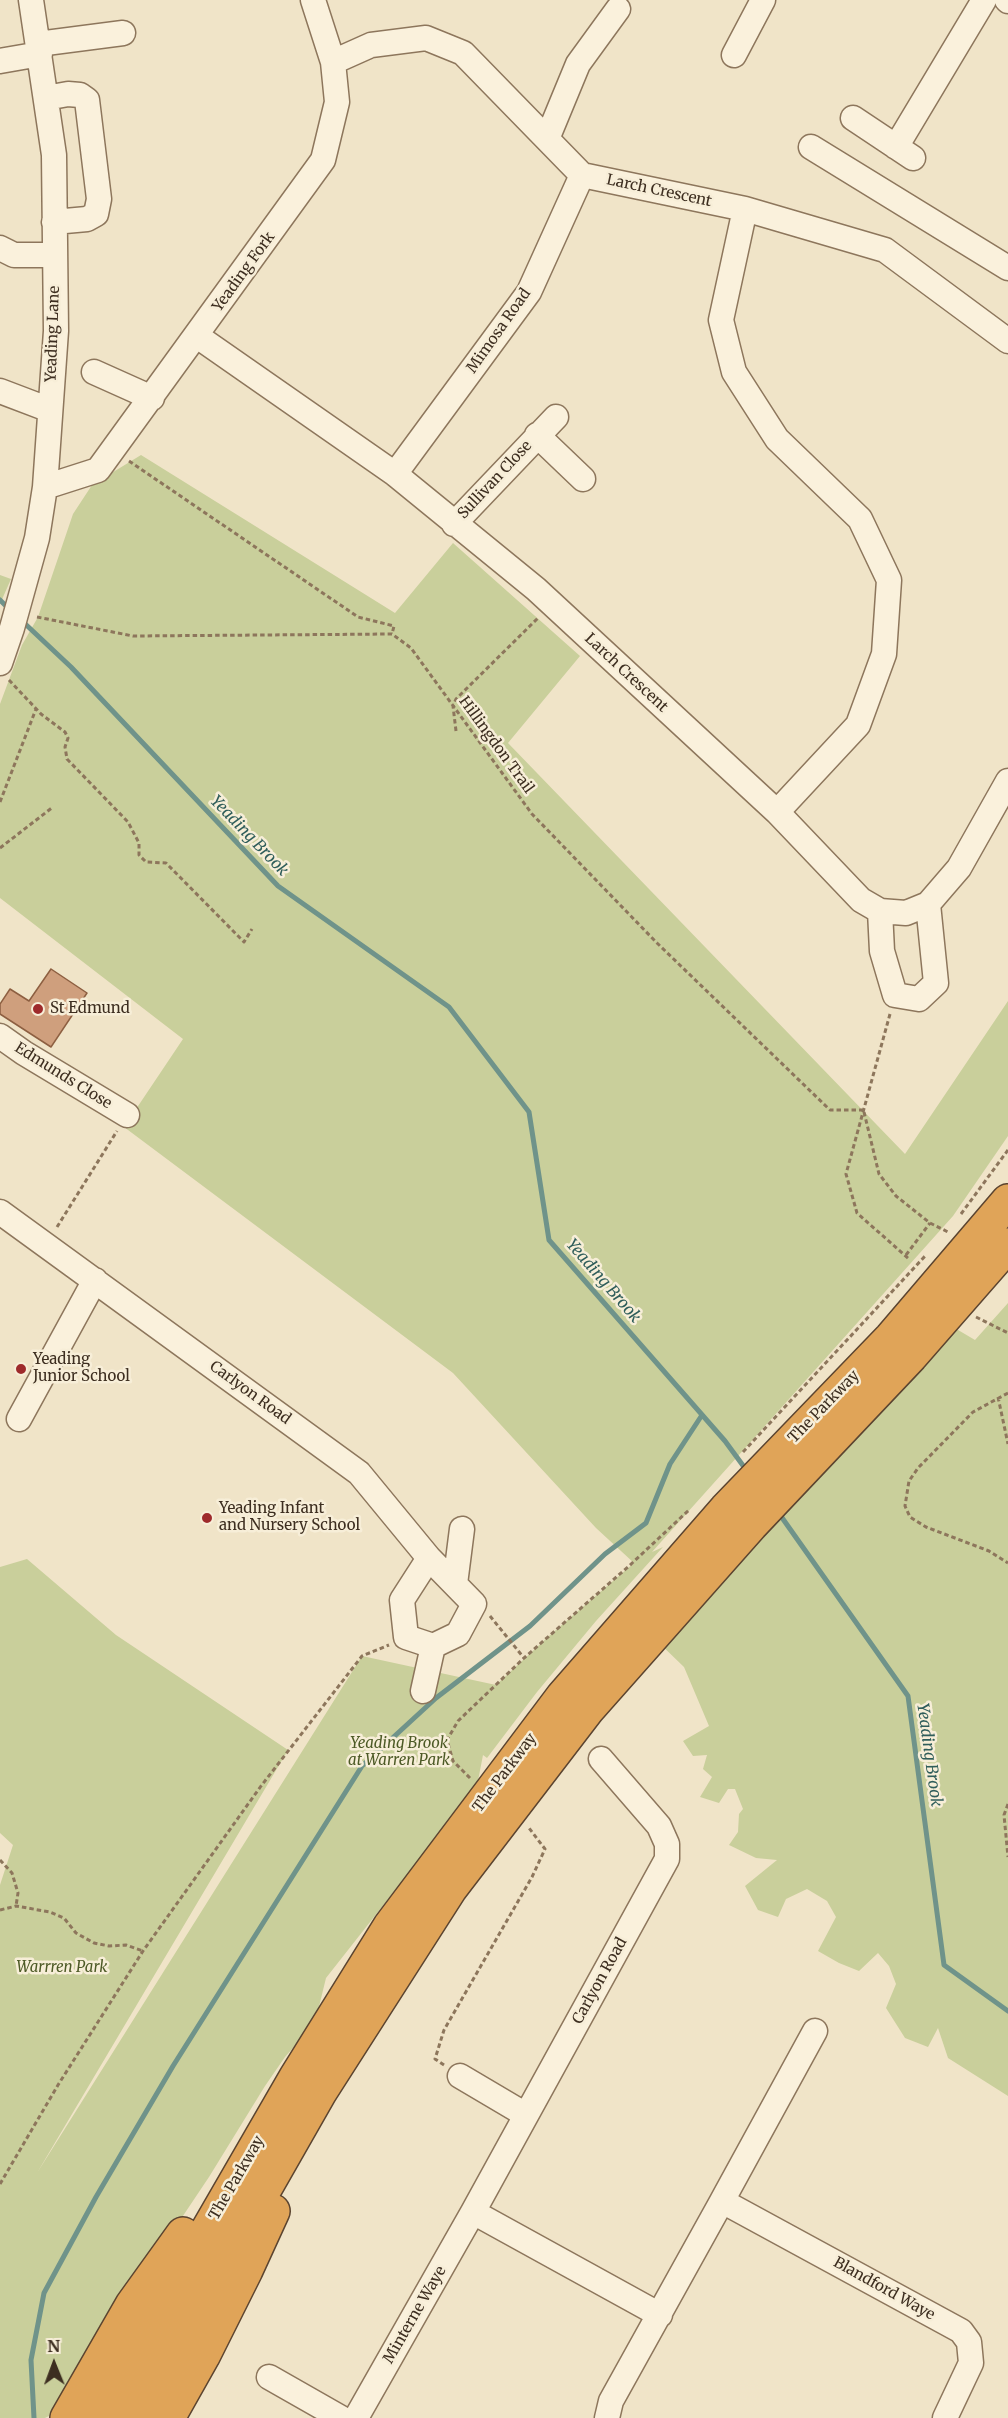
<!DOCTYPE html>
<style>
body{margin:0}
#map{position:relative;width:1008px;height:2418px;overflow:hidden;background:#f0e4c8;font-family:Merriweather,serif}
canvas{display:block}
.north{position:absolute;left:24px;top:2334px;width:60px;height:60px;-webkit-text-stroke:4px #f7eed8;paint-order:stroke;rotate:359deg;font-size:16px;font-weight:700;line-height:24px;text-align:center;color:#3d2e20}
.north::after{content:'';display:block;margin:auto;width:21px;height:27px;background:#3d2e20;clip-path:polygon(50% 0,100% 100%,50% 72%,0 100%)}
</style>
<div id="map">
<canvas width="1008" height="2418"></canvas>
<div class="north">N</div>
</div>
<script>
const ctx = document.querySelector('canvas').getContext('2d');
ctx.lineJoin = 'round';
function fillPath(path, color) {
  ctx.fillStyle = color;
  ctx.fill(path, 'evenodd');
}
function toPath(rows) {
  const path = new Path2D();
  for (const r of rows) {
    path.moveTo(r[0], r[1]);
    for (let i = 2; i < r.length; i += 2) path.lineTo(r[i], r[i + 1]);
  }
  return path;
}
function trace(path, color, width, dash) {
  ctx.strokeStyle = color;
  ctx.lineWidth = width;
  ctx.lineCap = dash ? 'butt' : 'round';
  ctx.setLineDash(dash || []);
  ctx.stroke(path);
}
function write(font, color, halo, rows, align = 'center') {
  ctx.font = font + ' Merriweather,serif';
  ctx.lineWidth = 5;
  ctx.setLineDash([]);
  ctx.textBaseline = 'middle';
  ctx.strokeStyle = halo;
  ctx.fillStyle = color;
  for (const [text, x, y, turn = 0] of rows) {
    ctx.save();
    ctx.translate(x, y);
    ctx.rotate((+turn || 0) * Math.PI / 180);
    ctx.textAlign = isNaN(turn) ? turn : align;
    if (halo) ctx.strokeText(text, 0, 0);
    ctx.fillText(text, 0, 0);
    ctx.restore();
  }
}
fillPath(toPath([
 [141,455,395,613,453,543,580,656,508,743,905,1154,1008,1001,1008,1136,953,1216,652,1552,663,1547,596,1621,537,1692,487,1758,483,1755,477,1786,326,1978,315,2023,285,2057,265,2086,209,2177,49,2416,45,2418,0,2418,0,1885,13,1845,0,1833,0,1567,27,1559,116,1635,288,1750,37,2173,362,1656,496,1685,549,1636,634,1563,596,1528,453,1373,124,1127,183,1039,0,898,0,704,22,645,38,617,73,514,92,485],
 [0,575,11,579,0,604],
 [1008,1303,1008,2096,948,2058,938,2028,928,2047,905,2038,886,2008,896,1984,889,1966,878,1953,859,1971,839,1963,818,1951,836,1917,827,1901,807,1889,786,1899,778,1917,758,1910,745,1886,777,1860,756,1858,729,1845,738,1832,739,1814,743,1809,735,1789,728,1789,719,1803,700,1797,712,1777,703,1769,707,1755,693,1756,683,1741,709,1726,684,1667,655,1639,953,1327,975,1340]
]), '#c9cf9b');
trace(toPath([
 [0,600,10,610],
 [21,620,71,667,278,886,449,1007,529,1112,549,1240,725,1441,747,1471],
 [778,1512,908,1696,944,1965,1008,2011],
 [34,2418,31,2360,44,2293,96,2197,173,2066,362,1766,436,1698,530,1626,605,1554,646,1523,670,1464,702,1415]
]), '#6f938a', 5);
const building = toPath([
 [51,969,87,993,51,1047,0,1014,0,1004,10,989,29,1001,51,969]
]);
fillPath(building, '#cf9f7d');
trace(building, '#8d5f41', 1.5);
const minor = toPath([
 [1007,0,1008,1],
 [38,44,123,33],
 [734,55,763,0],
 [0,61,40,54],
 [333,62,371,45,426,38,463,53,582,175,745,209,885,250,1008,341],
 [46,98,68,94,80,95,87,100,99,199,96,214,87,219,54,222],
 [853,118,913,158],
 [547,139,578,64,618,9],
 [811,147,1008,268],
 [896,147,984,0],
 [745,209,721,320,734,372,777,439,860,519,889,580,884,654,858,725,777,812],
 [0,248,14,255,54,255],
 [197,336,395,474,536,589,777,812,861,900,880,911,906,913,928,904,959,868,1008,781],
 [94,372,152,398],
 [0,391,50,410],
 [537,435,583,479],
 [395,474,529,292,582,175],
 [45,487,98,470,323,160,337,102,333,62,313,0],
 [454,524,556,417],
 [0,663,12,628,37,538,45,487,56,331,54,155,31,0],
 [880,911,882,951,895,995,919,999,936,983,928,904],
 [0,1036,24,1053,127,1115],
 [0,1212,359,1473,429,1558,474,1604,458,1634,433,1646,406,1637,402,1600,429,1558],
 [19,1419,95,1280],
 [455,1584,462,1529],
 [423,1691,433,1646],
 [460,2076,526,2115],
 [722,2201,815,2031],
 [473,2212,660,2315],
 [269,2377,341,2418],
 [356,2418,473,2212,667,1859,667,1844,659,1826,601,1759],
 [607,2418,611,2401,722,2201,961,2331,969,2342,971,2363,945,2418]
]);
const highway = toPath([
 [67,2418,132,2305,183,2234],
 [99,2418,296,2077,390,1926,563,1696,726,1509,891,1338,1008,1201],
 [134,2418,320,2092,450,1889,588,1709,751,1525,911,1356,1008,1245],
 [168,2418,203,2356,246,2270,273,2211]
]);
trace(minor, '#8d765c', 27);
trace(highway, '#5b4430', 36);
trace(toPath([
 [129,461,358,617,394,626,392,634],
 [37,617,133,636,392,634,411,648,532,814,657,943,830,1110,863,1110],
 [9,680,41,714,65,732,68,738,65,747,67,759,128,822,139,843,139,855,146,862,166,863,244,942,252,929],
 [456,731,453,706,456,699,538,618],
 [0,802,36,709],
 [0,848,53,807],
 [890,1014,846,1174,857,1213,909,1259],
 [864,1112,879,1174,896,1196,930,1223,948,1232],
 [961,1214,1008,1150],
 [57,1227,117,1131],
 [906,1255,930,1223],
 [976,1317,1008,1333],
 [1008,1393,973,1412,918,1468,909,1481,905,1506,910,1517,926,1527,989,1551,1008,1563],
 [998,1397,1008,1444],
 [743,1452,926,1255],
 [490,1616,524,1658,629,1566,689,1510],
 [470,1778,453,1761,447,1740,458,1721,524,1658],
 [1008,1804,1004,1815,1008,1857],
 [0,1860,12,1873,18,1893,16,1906],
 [0,1910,16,1906,50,1912,64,1918,76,1933,94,1943,109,1946,126,1945,143,1951],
 [444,2065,435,2059,444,2030,532,1877,545,1849,529,1828],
 [0,2184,58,2085,143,1951,261,1786,362,1656,389,1645]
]), '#8d765c', 3, [4.5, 3]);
trace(minor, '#faf1dc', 24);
trace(highway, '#e0a458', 33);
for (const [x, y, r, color] of [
 [38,1009,6,"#9e2a2b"],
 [21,1369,6,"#9e2a2b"],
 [207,1518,6,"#9e2a2b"]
]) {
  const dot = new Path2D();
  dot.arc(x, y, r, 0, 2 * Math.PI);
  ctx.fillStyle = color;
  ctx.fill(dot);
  trace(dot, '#f7eed8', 2);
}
write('15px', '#3d2e20', '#f7eed8', [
 ["Larch Crescent",659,191,12],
 ["Yeading Fork",244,272,-54],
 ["Mimosa Road",499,331,-55],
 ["Yeading Lane",53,334,-88],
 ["Sullivan Close",495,480,-47],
 ["Larch Crescent",626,673,43],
 ["Hillingdon Trail",496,745,54],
 ["Edmunds Close",63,1076,32],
 ["Carlyon Road",250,1393,36],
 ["The Parkway",824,1407,-46],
 ["The Parkway",505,1773,-53],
 ["Carlyon Road",600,1981,-61],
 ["The Parkway",237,2178,-60],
 ["Blandford Waye",884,2289,29],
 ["Minterne Waye",415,2315,-60]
]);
write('15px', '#3d2e20', '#f7eed8', [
 ["St Edmund",50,1009],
 ["Yeading",33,1360],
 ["Junior School",33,1377],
 ["Yeading Infant",219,1509],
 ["and Nursery School",219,1526]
], 'left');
write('italic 15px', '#4d5a26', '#f7eed8', [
 ["Yeading Brook",399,1744],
 ["at Warren Park",399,1761],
 ["Warrren Park",62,1968]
]);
write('italic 16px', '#2f5d5a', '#f7eed8', [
 ["Yeading Brook",249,836,46],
 ["Yeading Brook",603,1281,49],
 ["Yeading Brook",929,1755,82]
]);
</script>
